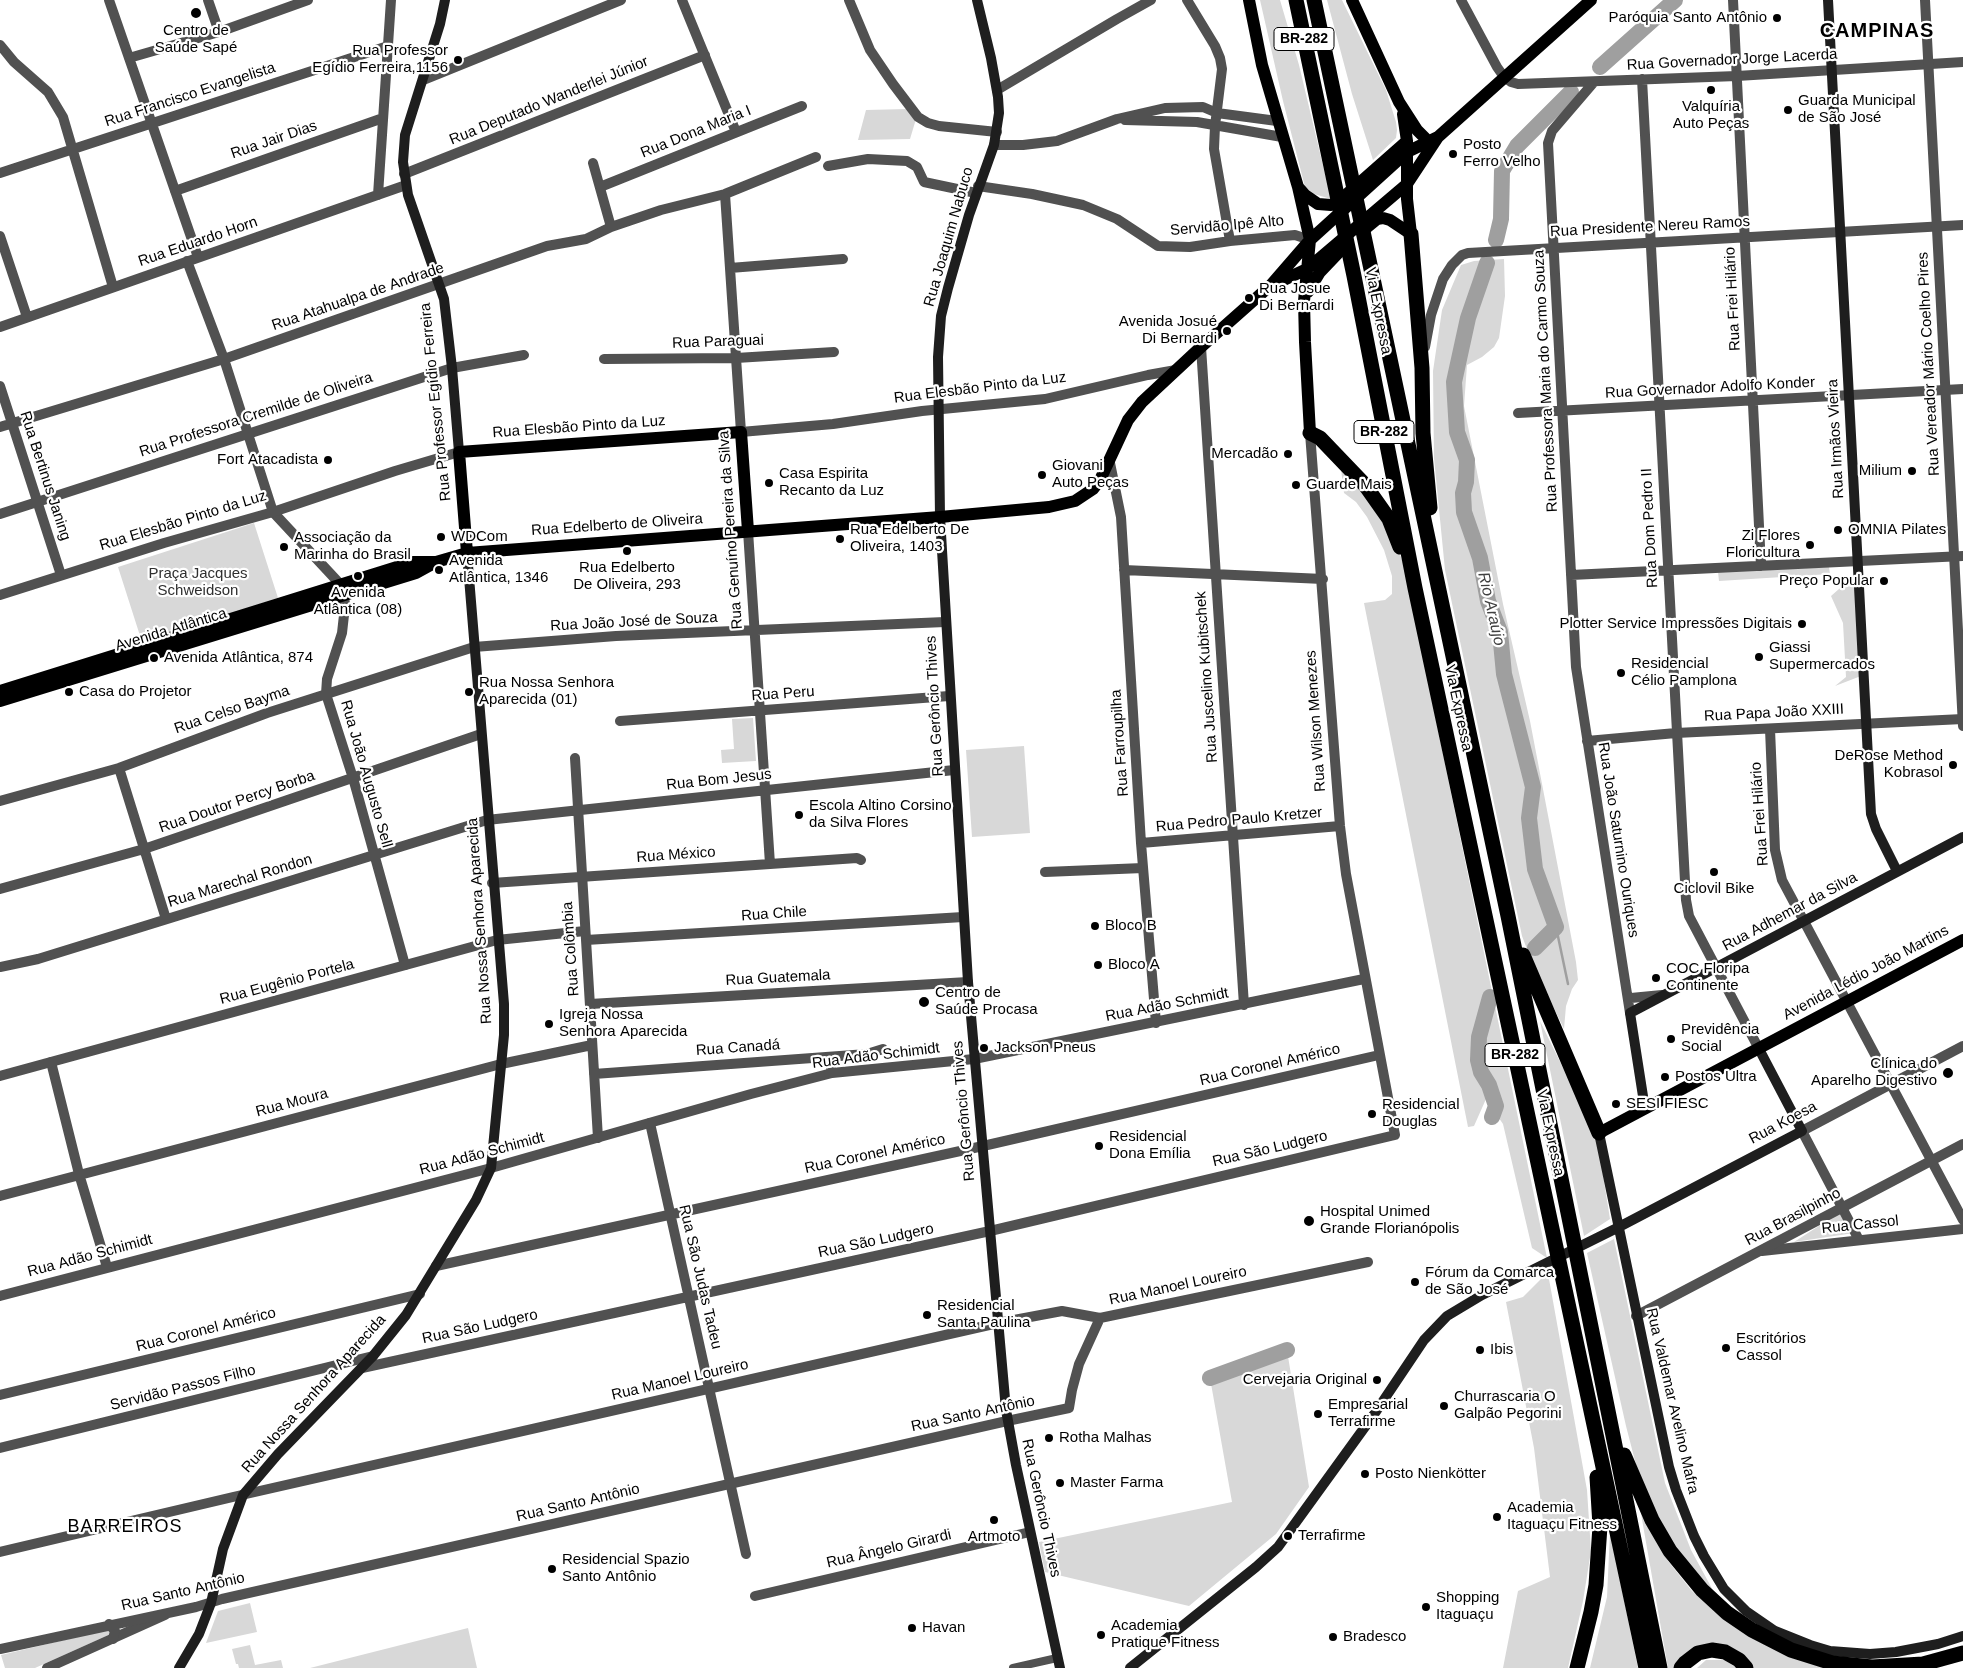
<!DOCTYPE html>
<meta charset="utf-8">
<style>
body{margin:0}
canvas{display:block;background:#fff}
</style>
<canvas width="1963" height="1668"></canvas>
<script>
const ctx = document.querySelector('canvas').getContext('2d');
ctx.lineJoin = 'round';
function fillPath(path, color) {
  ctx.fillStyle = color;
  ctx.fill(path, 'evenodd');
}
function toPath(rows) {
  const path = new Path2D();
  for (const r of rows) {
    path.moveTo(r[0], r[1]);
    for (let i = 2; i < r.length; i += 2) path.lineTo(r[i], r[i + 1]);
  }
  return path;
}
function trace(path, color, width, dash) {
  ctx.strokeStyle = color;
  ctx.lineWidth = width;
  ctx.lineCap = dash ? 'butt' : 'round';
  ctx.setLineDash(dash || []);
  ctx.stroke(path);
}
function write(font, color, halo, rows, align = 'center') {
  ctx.font = font + ' Helvetica,sans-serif';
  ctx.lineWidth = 4.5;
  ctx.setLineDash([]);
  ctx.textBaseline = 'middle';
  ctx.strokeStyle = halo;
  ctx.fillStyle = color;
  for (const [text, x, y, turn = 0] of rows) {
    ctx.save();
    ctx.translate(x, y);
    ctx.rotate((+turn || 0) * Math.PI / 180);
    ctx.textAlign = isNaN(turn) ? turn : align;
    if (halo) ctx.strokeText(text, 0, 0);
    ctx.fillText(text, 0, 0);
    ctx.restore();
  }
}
fillPath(toPath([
 [1260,0,1280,0,1299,65,1331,199,1314,194,1305,187,1283,101],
 [1327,0,1342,0,1386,90,1396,122,1397,130,1396,138,1373,160,1352,94],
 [908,109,916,119,910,139,858,140,866,110],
 [1504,259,1505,296,1499,338,1494,347,1482,357,1467,365,1464,406,1503,604,1530,721,1576,962,1578,980,1572,989,1566,1006,1564,1029,1533,965,1522,936,1445,570,1434,458,1433,371,1442,310,1461,265,1474,261],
 [1340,461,1393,537,1404,565,1547,1258,1532,1248,1503,1124,1486,1099,1474,1126,1468,1127,1364,603,1385,600,1392,594,1392,576,1384,550,1367,517,1356,502,1344,493],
 [254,523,278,598,142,642,118,567],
 [1829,567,1830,574,1719,581,1718,572],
 [1856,574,1861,676,1835,686,1846,677,1843,623,1831,596],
 [753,718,756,761,722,763,721,750,734,749,732,719],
 [1024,746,1030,833,972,837,966,750],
 [1540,1021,1593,1129,1600,1156,1610,1219,1584,1236],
 [1842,1211,1854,1233,1794,1242],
 [1614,1239,1665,1483,1691,1550,1715,1594,1666,1537,1641,1484,1626,1426,1587,1253],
 [1544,1276,1549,1279,1587,1490,1591,1551,1583,1601,1568,1668,1503,1668,1518,1591,1550,1577,1534,1448,1506,1302,1523,1297],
 [1287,1350,1309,1487,1276,1534,1189,1606,1045,1572,1039,1542,1232,1502,1210,1378],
 [1640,1508,1668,1561,1692,1591,1718,1614,1835,1668,1752,1668,1710,1647,1678,1668,1668,1668],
 [1610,1532,1638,1668,1590,1668,1607,1597],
 [250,1603,257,1632,206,1643,218,1611],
 [468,1628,477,1668,310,1668],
 [111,1629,113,1633,35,1668,5,1668,1,1655],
 [250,1645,255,1665,281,1660,283,1668,239,1668,238,1664,236,1664,232,1649],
 [1706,1660,1724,1660,1737,1668,1697,1668]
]), '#d8d8d8');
trace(toPath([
 [1556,927,1568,984]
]), '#9f9f9f', 2.5);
trace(toPath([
 [1600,67,1675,0],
 [1496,240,1501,219,1502,171,1517,146,1571,92],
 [1487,263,1468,318,1454,382,1457,432,1467,460,1466,482,1463,493,1464,512,1480,558,1488,601,1500,632,1504,674,1533,787,1529,818,1535,869,1556,927,1535,948],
 [1490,997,1479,1037,1478,1060,1481,1072,1489,1085,1496,1106,1492,1117],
 [1210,1378,1287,1350]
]), '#9f9f9f', 16);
trace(toPath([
 [1013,1668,1057,1658]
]), '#515151', 8);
trace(toPath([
 [109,0,198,257],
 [208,0,219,32],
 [682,0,736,132],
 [849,0,870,50,893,84,918,117,928,123,939,126,997,132],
 [1187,0,1215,46,1220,58,1222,69,1215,126,1214,149,1230,241],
 [1461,0,1497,67,1504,77,1511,82,1518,84,1737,76,1963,62],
 [1733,0,1761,566],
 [0,45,14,62,48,92,63,117,113,287],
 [129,58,219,32,308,0],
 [1642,79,1686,900,1689,916,1759,1049],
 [1594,82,1552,131,1548,143,1576,667,1630,1013],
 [997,90,1117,19,1151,0],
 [1125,120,1197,122,1282,137],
 [994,145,1023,145,1057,141,1117,119,1165,108,1203,107,1217,113,1277,121],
 [593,163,611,227],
 [828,166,868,159,907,161,917,167,924,182,976,193],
 [0,173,388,46],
 [404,174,705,55],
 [978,186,1032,194,1083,205,1117,219,1158,246,1190,247,1230,241,1295,235,1310,240],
 [600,187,802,106],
 [175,191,383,118],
 [725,194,741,432],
 [378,195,391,0],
 [0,236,27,317],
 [187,261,224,359,273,512,340,584,344,594,345,606,342,633,327,679,326,694,353,778,405,965],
 [730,268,843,259],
 [0,327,406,185],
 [1201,347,1244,1005],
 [1425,347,1431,315,1443,279,1452,265,1462,255,1468,253,1963,225],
 [604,359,736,358,834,352],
 [0,386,61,575],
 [1518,413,1963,389],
 [0,427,224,359,547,246,586,239,611,227,661,210,725,194,816,157],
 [1110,463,1121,517,1141,843,1156,1023],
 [0,514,452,368,524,355],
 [748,531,770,864],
 [1124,570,1323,579],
 [1571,575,1963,556],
 [620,721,949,696],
 [1770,729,1775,850,1782,880,1963,1220],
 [1587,741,1676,733,1963,719],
 [575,758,598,1138],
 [119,768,166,919],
 [0,801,119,768,267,713,474,647,616,636,945,622],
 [1141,843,1340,826],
 [1045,872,1143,868],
 [492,883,770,864,857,858,861,860],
 [0,889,144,849,481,734],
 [497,940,585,931],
 [586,940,963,917],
 [0,967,38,959,487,820,954,770],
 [1631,998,1662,995],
 [590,1004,968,982],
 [974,1059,1364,979],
 [51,1062,79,1174,107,1267],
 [594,1074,867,1054,883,1049],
 [650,1123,746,1554],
 [1802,1131,1859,1240],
 [0,1196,501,1064,592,1045],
 [1762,1251,1963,1229],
 [436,1266,983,1146,1379,1055],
 [0,1296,491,1168],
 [998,1323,1062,1311,1100,1318,1368,1262],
 [362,1368,990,1231,1395,1135,1346,874,1340,826,1310,433],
 [0,1395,420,1294],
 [1007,1421,1069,1408,1072,1390,1079,1364,1100,1318],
 [0,1448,373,1356],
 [755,1596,1030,1532],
 [47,1668,165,1615]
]), '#515151', 10);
trace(toPath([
 [1925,0,1963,726],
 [423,80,621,0],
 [741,432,833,424,922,411,1045,399,1148,375,1176,370],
 [0,595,164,543,273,512,395,471,459,452],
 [829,1057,832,1073],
 [0,1076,497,940],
 [1802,1131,1963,1046],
 [491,1168,751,1094,832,1073,974,1059],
 [1636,1316,1963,1144],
 [0,1552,233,1497,998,1323],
 [109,1624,115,1631,113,1639],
 [0,1649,196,1607,222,1599,1007,1421]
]), '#515151', 10);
trace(toPath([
 [445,0,440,24,405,135,403,162,408,195,444,299,452,368,459,452],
 [977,0,991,58,998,97,999,113,994,145,969,215,948,288,941,316,938,357,940,517,968,982,1006,1410,1016,1465,1060,1668],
 [1828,0,1871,814,1876,829,1897,871],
 [1645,1109,1630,1013,1963,837],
 [1599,1133,1669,1467,1676,1490,1694,1536,1704,1556,1724,1589,1746,1611,1775,1631,1810,1645,1830,1651,1870,1654,1896,1652,1938,1644,1963,1636],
 [179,1668,199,1634,211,1603,223,1549,243,1495,278,1454,373,1356,406,1315,476,1200,491,1168,504,1035,504,1004,467,553],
 [1130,1668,1256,1567,1278,1547,1375,1413,1424,1340,1447,1316,1482,1295,1617,1228,1802,1131,1759,1049]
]), '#1e1e1e', 10);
trace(toPath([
 [1249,0,1262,65,1298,187,1310,240,1304,301,1305,342,1310,433],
 [1352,0,1399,102,1417,130,1428,141],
 [1403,114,1407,141,1407,199,1411,234],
 [1298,187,1305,195,1318,204,1331,205,1339,201,1407,141],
 [1366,228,1377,219,1383,218,1390,220,1411,234],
 [1275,284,1307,269,1407,184,1438,137,1591,0],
 [1308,292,1320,272,1340,251],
 [467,553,459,452,741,432,748,531],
 [0,691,413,562,436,562],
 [0,701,416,573,436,562,467,553,940,517,1049,507,1075,501,1093,489,1100,480,1128,420,1142,402,1201,347,1271,285,1310,240,1407,152,1438,137],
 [1599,1133,1963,940]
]), '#000', 12);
trace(toPath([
 [1296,0,1354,276,1415,588,1646,1668],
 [1314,0,1508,916,1660,1668],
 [1411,234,1422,368,1423,433,1430,508],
 [1310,433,1320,438,1365,485,1389,519,1400,547],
 [1523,955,1599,1133],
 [1624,1455,1652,1520,1670,1551,1702,1590,1727,1613,1752,1630,1791,1650,1832,1663,1872,1667,1923,1664,1963,1653],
 [1577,1668,1591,1612,1596,1585,1600,1526,1597,1477],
 [1681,1668,1685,1663,1698,1653,1712,1650,1725,1652,1739,1660,1746,1668]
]), '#000', 15);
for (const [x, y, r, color] of [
 [196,13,6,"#000"],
 [1777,18,5,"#000"],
 [458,60,5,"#000"],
 [1711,90,5,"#000"],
 [1788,110,5,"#000"],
 [1453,154,5,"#000"],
 [1249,298,5,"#000"],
 [1227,331,5,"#000"],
 [1288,454,5,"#000"],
 [328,460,5,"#000"],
 [1912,471,5,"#000"],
 [1042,475,5,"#000"],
 [769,483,5,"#000"],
 [1296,485,5,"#000"],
 [1838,530,5,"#000"],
 [441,537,5,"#000"],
 [840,539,5,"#000"],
 [1810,545,5,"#000"],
 [284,547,5,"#000"],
 [627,551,5,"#000"],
 [439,570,5,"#000"],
 [358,576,5,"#000"],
 [1884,581,5,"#000"],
 [1802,624,5,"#000"],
 [1759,657,5,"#000"],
 [154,658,5,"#000"],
 [1621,673,5,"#000"],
 [69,692,5,"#000"],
 [469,692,5,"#000"],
 [1953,765,5,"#000"],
 [799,815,5,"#000"],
 [1714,872,5,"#000"],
 [1095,926,5,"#000"],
 [1098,965,5,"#000"],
 [1656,978,5,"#000"],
 [924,1002,6,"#000"],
 [549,1024,5,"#000"],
 [1671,1039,5,"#000"],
 [984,1048,5,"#000"],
 [1948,1073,6,"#000"],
 [1665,1077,5,"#000"],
 [1616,1104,5,"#000"],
 [1372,1114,5,"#000"],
 [1099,1146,5,"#000"],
 [1309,1221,6,"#000"],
 [1415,1282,5,"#000"],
 [927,1315,5,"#000"],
 [1726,1348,5,"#000"],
 [1480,1350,5,"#000"],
 [1377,1380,5,"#000"],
 [1444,1406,5,"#000"],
 [1318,1414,5,"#000"],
 [1049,1438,5,"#000"],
 [1365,1474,5,"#000"],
 [1060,1483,5,"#000"],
 [1497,1517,5,"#000"],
 [994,1520,5,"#000"],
 [1288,1536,5,"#000"],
 [552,1569,5,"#000"],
 [1426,1607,5,"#000"],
 [912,1628,5,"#000"],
 [1101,1635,5,"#000"],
 [1333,1637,5,"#000"]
]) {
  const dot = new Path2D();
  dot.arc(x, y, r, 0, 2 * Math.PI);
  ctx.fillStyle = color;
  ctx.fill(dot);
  trace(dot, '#fff', 2);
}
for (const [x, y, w] of [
 [1304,39,60],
 [1384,432,60],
 [1515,1055,60]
]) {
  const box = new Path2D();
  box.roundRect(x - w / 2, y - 11.5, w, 23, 4);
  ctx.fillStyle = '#fff';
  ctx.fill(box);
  trace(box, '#000', 1);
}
write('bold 14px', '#000', null, [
 ["BR-282",1304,39],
 ["BR-282",1384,432],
 ["BR-282",1515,1055]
]);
write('15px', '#000', '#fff', [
 ["Paróquia Santo Antônio",1767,18,"right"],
 ["Centro de",196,31,"center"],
 ["Saúde Sapé",196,48,"center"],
 ["Rua Professor",448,51,"right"],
 ["Egídio Ferreira,1156",448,68,"right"],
 ["Guarda Municipal",1798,101],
 ["de São José",1798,118],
 ["Valquíria",1711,107,"center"],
 ["Auto Peças",1711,124,"center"],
 ["Posto",1463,145],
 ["Ferro Velho",1463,162],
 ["Rua Josue",1259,289],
 ["Di Bernardi",1259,306],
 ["Avenida Josué",1217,322,"right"],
 ["Di Bernardi",1217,339,"right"],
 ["Mercadão",1278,454,"right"],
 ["Fort Atacadista",318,460,"right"],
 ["Giovani",1052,466],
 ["Auto Peças",1052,483],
 ["Milium",1902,471,"right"],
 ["Casa Espirita",779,474],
 ["Recanto da Luz",779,491],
 ["Guarde Mais",1306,485],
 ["Rua Edelberto De",850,530],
 ["Oliveira, 1403",850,547],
 ["OMNIA Pilates",1848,530],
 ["Zi Flores",1800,536,"right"],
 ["Floricultura",1800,553,"right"],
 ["WDCom",451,537],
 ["Associação da",294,538],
 ["Marinha do Brasil",294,555],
 ["Avenida",449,561],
 ["Atlântica, 1346",449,578],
 ["Rua Edelberto",627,568,"center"],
 ["De Oliveira, 293",627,585,"center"],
 ["Preço Popular",1874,581,"right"],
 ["Avenida",358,593,"center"],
 ["Atlântica (08)",358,610,"center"],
 ["Plotter Service Impressões Digitais",1792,624,"right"],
 ["Giassi",1769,648],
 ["Supermercados",1769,665],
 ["Avenida Atlântica, 874",164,658],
 ["Residencial",1631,664],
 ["Célio Pamplona",1631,681],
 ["Rua Nossa Senhora",479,683],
 ["Aparecida (01)",479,700],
 ["Casa do Projetor",79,692],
 ["DeRose Method",1943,756,"right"],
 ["Kobrasol",1943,773,"right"],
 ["Escola Altino Corsino",809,806],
 ["da Silva Flores",809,823],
 ["Ciclovil Bike",1714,889,"center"],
 ["Bloco B",1105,926],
 ["Bloco A",1108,965],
 ["COC Floripa",1666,969],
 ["Continente",1666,986],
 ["Centro de",935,993],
 ["Saúde Procasa",935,1010],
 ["Igreja Nossa",559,1015],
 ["Senhora Aparecida",559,1032],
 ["Previdência",1681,1030],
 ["Social",1681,1047],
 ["Jackson Pneus",994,1048],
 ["Clínica do",1937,1064,"right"],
 ["Aparelho Digestivo",1937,1081,"right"],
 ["Postos Ultra",1675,1077],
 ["SESI FIESC",1626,1104],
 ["Residencial",1382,1105],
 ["Douglas",1382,1122],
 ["Residencial",1109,1137],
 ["Dona Emília",1109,1154],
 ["Hospital Unimed",1320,1212],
 ["Grande Florianópolis",1320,1229],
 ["Fórum da Comarca",1425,1273],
 ["de São José",1425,1290],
 ["Residencial",937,1306],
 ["Santa Paulina",937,1323],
 ["Escritórios",1736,1339],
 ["Cassol",1736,1356],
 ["Ibis",1490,1350],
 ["Cervejaria Original",1367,1380,"right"],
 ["Churrascaria O",1454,1397],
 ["Galpão Pegorini",1454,1414],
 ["Empresarial",1328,1405],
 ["Terrafirme",1328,1422],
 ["Rotha Malhas",1059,1438],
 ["Posto Nienkötter",1375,1474],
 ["Master Farma",1070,1483],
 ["Academia",1507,1508],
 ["Itaguaçu Fitness",1507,1525],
 ["Terrafirme",1298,1536],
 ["Artmoto",994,1537,"center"],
 ["Residencial Spazio",562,1560],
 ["Santo Antônio",562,1577],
 ["Shopping",1436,1598],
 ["Itaguaçu",1436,1615],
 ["Academia",1111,1626],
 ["Pratique Fitness",1111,1643],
 ["Havan",922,1628],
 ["Bradesco",1343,1637]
], 'left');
write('15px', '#000', '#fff', [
 ["Rua Governador Jorge Lacerda",1732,60,-3],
 ["Rua Francisco Evangelista",190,95,-18],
 ["Rua Deputado Wanderlei Júnior",549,101,-22],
 ["Rua Dona Maria I",696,132,-22],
 ["Rua Jair Dias",274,140,-19],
 ["Servidão Ipê Alto",1227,226,-5],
 ["Rua Presidente Nereu Ramos",1650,227,-3],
 ["Rua Joaquim Nabuco",949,237,-74],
 ["Rua Eduardo Horn",198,242,-19],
 ["Rua Atahualpa de Andrade",358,297,-19],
 ["Rua Frei Hilário",1733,299,-93],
 ["Via Expressa",1378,311,79],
 ["Rua Paraguai",718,342,-2],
 ["Rua Vereador Mário Coelho Pires",1929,364,-93],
 ["Rua Professora Maria do Carmo Souza",1546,381,-93],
 ["Rua Elesbão Pinto da Luz",980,388,-7],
 ["Rua Governador Adolfo Konder",1710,388,-3],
 ["Rua Professor Egídio Ferreira",436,402,-96],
 ["Rua Professora Cremilde de Oliveira",256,415,-18],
 ["Rua Elesbão Pinto da Luz",579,427,-4],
 ["Rua Irmãos Vieira",1836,439,-93],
 ["Rua Bertinus Janing",45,476,72],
 ["Rua Elesbão Pinto da Luz",183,521,-17],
 ["Rua Edelberto de Oliveira",617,525,-4],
 ["Rua Dom Pedro II",1650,528,-93],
 ["Rua Genuíno Pereira da Silva",731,530,-94],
 ["Rua João José de Souza",634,622,-3],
 ["Avenida Atlântica",171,630,-17],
 ["Rua Juscelino Kubitschek",1207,677,-94],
 ["Rua Peru",783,694,-4],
 ["Rua Gerôncio Thives",935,706,-93],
 ["Via Expressa",1458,708,78],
 ["Rua Celso Bayma",232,710,-19],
 ["Rua Papa João XXIII",1774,713,-3],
 ["Rua Wilson Menezes",1316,721,-94],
 ["Rua Farroupilha",1120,743,-94],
 ["Rua João Augusto Sell",366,774,74],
 ["Rua Bom Jesus",719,780,-6],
 ["Rua Doutor Percy Borba",237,802,-19],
 ["Rua Frei Hilário",1760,814,-94],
 ["Rua Pedro Paulo Kretzer",1239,820,-5],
 ["Rua João Saturnino Ouriques",1618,840,81],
 ["Rua México",676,855,-4],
 ["Rua Marechal Rondon",240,881,-17],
 ["Rua Adhemar da Silva",1790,912,-28],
 ["Rua Chile",774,914,-4],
 ["Rua Nossa Senhora Aparecida",480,921,-94],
 ["Rua Colômbia",571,949,-94],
 ["Avenida Lédio João Martins",1866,973,-28],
 ["Rua Guatemala",778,978,-3],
 ["Rua Eugênio Portela",287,982,-15],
 ["Rua Adão Schmidt",1167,1005,-11],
 ["Rua Canadá",738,1048,-4],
 ["Rua Adão Schimidt",876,1056,-7],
 ["Rua Coronel Américo",1270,1065,-13],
 ["Rua Moura",292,1103,-15],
 ["Rua Gerôncio Thives",964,1111,-95],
 ["Rua Koesa",1783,1123,-28],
 ["Via Expressa",1550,1133,78],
 ["Rua São Ludgero",1270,1149,-13],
 ["Rua Adão Schimidt",482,1154,-15],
 ["Rua Coronel Américo",875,1154,-12],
 ["Rua Brasilpinho",1793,1217,-28],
 ["Rua Cassol",1860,1225,-6],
 ["Rua São Ludgero",876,1241,-12],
 ["Rua Adão Schimidt",90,1256,-15],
 ["Rua São Judas Tadeu",700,1277,77],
 ["Rua Manoel Loureiro",1178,1286,-12],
 ["Rua São Ludgero",480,1327,-12],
 ["Rua Coronel Américo",206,1330,-14],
 ["Rua Manoel Loureiro",680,1380,-13],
 ["Servidão Passos Filho",183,1388,-14],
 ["Rua Nossa Senhora Aparecida",314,1394,-48],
 ["Rua Valdemar Avelino Mafra",1672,1401,77],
 ["Rua Santo Antônio",973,1414,-12],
 ["Rua Santo Antônio",578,1503,-13],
 ["Rua Gerôncio Thives",1041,1508,78],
 ["Rua Ângelo Girardi",889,1549,-13],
 ["Rua Santo Antônio",183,1592,-13]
]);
write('15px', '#2f2f2f', '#fff', [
 ["Praça Jacques",198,574],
 ["Schweidson",198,591]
]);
write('italic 16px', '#404040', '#fff', [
 ["Rio Araújo",1491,609,77]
]);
ctx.letterSpacing = '1px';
write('18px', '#000', '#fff', [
 ["BARREIROS",125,1527]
]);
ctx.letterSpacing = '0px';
ctx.letterSpacing = '1px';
write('bold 20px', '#000', '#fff', [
 ["CAMPINAS",1877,31]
]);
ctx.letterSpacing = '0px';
</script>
